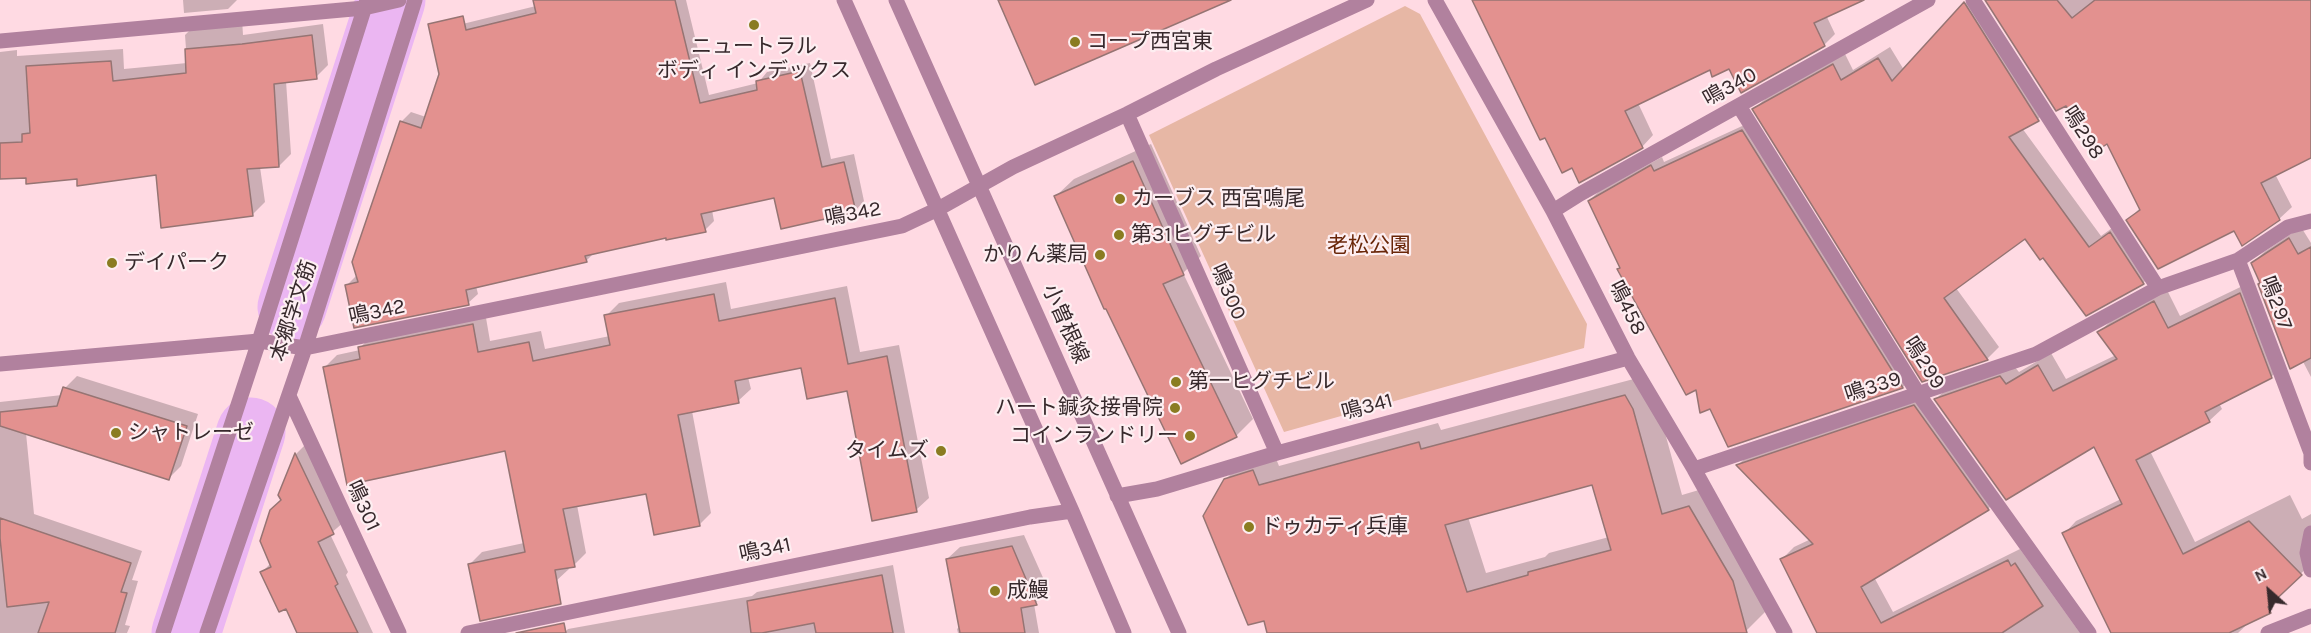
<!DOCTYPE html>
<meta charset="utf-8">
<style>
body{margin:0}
#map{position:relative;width:2311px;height:633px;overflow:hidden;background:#ffdae3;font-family:Karla,sans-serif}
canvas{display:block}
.north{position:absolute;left:2239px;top:561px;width:60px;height:60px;-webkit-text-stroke:4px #fdeef1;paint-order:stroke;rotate:333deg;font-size:16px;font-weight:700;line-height:24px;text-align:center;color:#37292c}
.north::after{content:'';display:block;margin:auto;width:21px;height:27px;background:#37292c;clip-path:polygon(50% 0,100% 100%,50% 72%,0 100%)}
</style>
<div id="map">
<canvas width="2311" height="633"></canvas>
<div class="north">N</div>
</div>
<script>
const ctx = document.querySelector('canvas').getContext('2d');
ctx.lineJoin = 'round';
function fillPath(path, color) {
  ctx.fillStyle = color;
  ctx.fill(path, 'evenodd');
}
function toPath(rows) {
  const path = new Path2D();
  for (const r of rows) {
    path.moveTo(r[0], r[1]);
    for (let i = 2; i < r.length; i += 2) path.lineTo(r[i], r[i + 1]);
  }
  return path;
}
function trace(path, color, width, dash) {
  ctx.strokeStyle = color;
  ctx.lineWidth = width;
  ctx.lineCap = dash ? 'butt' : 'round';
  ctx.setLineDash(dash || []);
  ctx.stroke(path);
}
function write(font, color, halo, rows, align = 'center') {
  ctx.font = font + ' Karla,"Noto Sans JP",sans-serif';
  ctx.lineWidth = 4.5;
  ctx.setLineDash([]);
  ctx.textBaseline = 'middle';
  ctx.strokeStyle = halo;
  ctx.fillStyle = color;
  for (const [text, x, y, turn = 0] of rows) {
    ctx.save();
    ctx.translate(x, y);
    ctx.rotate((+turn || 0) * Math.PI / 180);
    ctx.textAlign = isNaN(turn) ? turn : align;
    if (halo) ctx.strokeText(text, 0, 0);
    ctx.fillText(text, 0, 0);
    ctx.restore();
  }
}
fillPath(toPath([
 [1405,6,1420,14,1587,324,1584,348,1284,432,1149,135]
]), '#e7b7a5');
fillPath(toPath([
 [183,0,237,0,228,9,184,13],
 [535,0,686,0,709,95,758,83,767,72,810,63,831,159,854,154,864,201,855,211,775,196,712,210,714,221,705,230,667,236,595,252,586,261,476,286,478,294,468,303,347,285,356,276,401,122,411,112,426,117,441,74,442,29,536,6],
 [1474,0,1857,0,1826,15,1835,34,1824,45,1729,67,1710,68,1638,103,1653,135,1642,147,1572,166],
 [1968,0,2049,108,2038,119,2022,128,2101,236,2122,221,2155,272,2143,283,2043,256,2026,237,1956,288,1999,347,1988,358,1923,380,1754,109,1766,98,1845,54,1853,70,1890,47,1904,70],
 [1986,0,2311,0,2311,157,2275,174,2292,207,2279,219,2235,229,2128,220,2140,208,2107,141],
 [242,19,243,35,323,24,328,65,316,77,286,81,291,154,279,166,260,167,265,202,253,214,158,173,78,178,0,178,0,52,17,50,17,56,123,49,124,69,187,63,185,35,197,23],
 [1753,121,1912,377,1903,387,1728,446,1710,407,1621,267,1589,201,1599,191,1662,157,1664,162],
 [1151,144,1201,256,1183,273,1253,419,1236,436,1107,307,1056,196,1074,179],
 [2301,227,2311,243,2311,377,2252,264,2264,252],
 [2253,281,2284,364,2271,377,2219,403,2222,409,2209,421,2150,451,2195,542,2290,495,2302,519,2311,514,2311,564,2238,633,2113,633,2064,534,2076,521,2121,499,2095,445,1936,399,1948,387,2013,365,2019,372,2051,353,2066,379,2116,355,2099,332,2112,320,2167,290,2180,316],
 [726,282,731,309,847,286,860,352,899,345,929,498,916,510,848,389,802,366,748,377,751,389,738,401,692,411,711,513,699,525,647,492,577,505,586,553,574,565,568,566,569,569,556,581,470,564,482,552,524,543,506,450,325,367,337,355,360,350,360,348,372,335,485,312,490,341,541,331,545,349,610,336,606,316,619,303],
 [77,376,198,414,181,466,169,478,26,433,34,514,142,551,132,580,138,581,125,625,130,626,127,633,0,633,0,402,62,395,65,388],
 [1645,376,1653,389,1682,495,1709,487,1766,611,1746,631,1738,633,1268,633,1225,480,1245,460,1273,451,1279,466,1438,423,1441,430],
 [1593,483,1609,537,1549,553,1545,557,1486,573,1468,517],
 [1927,394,2000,497,1988,509,1874,577,1893,612,2020,549,2080,633,1818,633,1782,559,1794,547,1811,539,1738,465,1750,453],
 [306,444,344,522,330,534,348,572,346,575,373,633,299,633,287,607,262,572,271,563,283,500,280,495,296,454],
 [1024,535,1049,591,1034,604,1039,633,958,633,957,629,960,626,947,559,960,547],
 [893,565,905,633,564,633,568,629,752,596,757,592]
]), '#0003');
trace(toPath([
 [292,307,391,0],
 [186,633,251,432]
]), '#ebb6f2', 69);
const building = toPath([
 [533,0,675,0,700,103,757,90,756,81,800,71,822,167,844,162,856,212,781,229,774,198,701,214,706,232,666,240,666,238,585,256,587,262,466,290,469,305,354,328,345,285,358,282,352,262,400,121,421,128,439,74,428,24,463,16,466,30,536,13,533,0],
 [998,0,1231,0,1035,85,998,0],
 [1472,0,1864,0,1814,23,1825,46,1741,93,1729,69,1712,77,1710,70,1625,111,1643,148,1579,183,1572,168,1562,173,1545,138,1540,140,1472,0],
 [1985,0,2057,0,2072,18,2095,0,2311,0,2311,158,2261,183,2280,220,2242,246,2234,231,2158,269,2126,220,2140,210,2107,144,2098,150,2066,106,2056,111,1985,0],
 [1964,2,2039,121,2009,137,2089,247,2110,232,2144,284,2086,316,2043,258,2040,260,2025,239,1944,298,1988,360,1922,382,1752,109,1833,64,1841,80,1878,58,1892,81,1964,2],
 [312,35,317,79,274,84,279,167,247,169,253,216,161,228,156,175,77,186,77,179,26,184,26,178,0,179,0,143,22,142,22,134,30,133,26,66,111,61,113,81,186,73,185,49,242,44,312,35],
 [1742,130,1903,388,1728,447,1710,409,1700,413,1696,390,1686,395,1617,269,1620,268,1588,201,1651,165,1654,171,1742,130],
 [1133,161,1184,275,1163,284,1237,437,1181,464,1106,309,1104,309,1054,196,1133,161],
 [2289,238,2298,254,2311,247,2311,358,2290,369,2258,284,2260,283,2251,263,2289,238],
 [2240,293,2272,378,2205,412,2210,422,2136,460,2183,554,2249,521,2302,575,2268,607,2271,613,2229,633,2111,633,2062,533,2122,504,2094,447,2006,500,1934,399,2000,376,2006,384,2038,365,2053,391,2117,359,2097,332,2154,301,2168,328,2240,293],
 [714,294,719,321,835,298,848,364,887,356,917,512,872,521,847,391,807,399,801,368,735,381,739,403,678,415,700,526,654,535,646,494,563,509,575,567,555,570,561,604,480,621,468,564,525,552,505,451,347,485,323,367,360,359,358,347,473,324,478,352,529,342,533,361,610,345,604,315,714,294],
 [63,387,187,426,169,480,0,426,0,412,57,406,63,387],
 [1625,395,1633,409,1662,514,1689,506,1733,581,1747,633,1267,633,1264,621,1248,625,1203,516,1224,479,1253,470,1259,485,1419,442,1421,449,1625,395],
 [1592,485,1611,550,1528,572,1528,575,1467,592,1445,525,1592,485],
 [1914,405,1989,510,1861,587,1881,623,2008,560,2011,566,2015,563,2043,606,2002,633,1817,633,1780,559,1813,544,1736,465,1914,405],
 [295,453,334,534,318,542,338,584,335,586,358,633,297,633,286,609,279,612,260,572,271,567,260,541,270,510,281,500,278,495,295,453],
 [0,518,131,563,121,592,127,593,115,633,38,633,49,602,7,607,0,538,0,518],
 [1012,546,1037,605,1021,608,1025,633,960,633,946,559,1012,546],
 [882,575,893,633,816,633,814,623,762,633,751,633,747,601,882,575],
 [564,623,566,633,516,633,564,623]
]);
fillPath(building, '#e3918f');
trace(building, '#967473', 1.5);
trace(toPath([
 [844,0,1072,511,1124,633],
 [896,0,1179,633],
 [1435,0,1553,211,1628,358,1694,469,1785,633],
 [1973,0,2158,288],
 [0,41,364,8,399,0],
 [1739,106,1919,395,2089,633],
 [1127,114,1277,453],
 [1553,211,1580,194,1928,0],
 [2238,260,2311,453,2311,463],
 [0,364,259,341,305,348,902,226,938,209,1013,167,1127,114,1216,69,1367,0],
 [289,396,399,633],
 [1694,469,2036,354,2158,288,2238,260,2288,227,2311,221],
 [1117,496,1157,489,1277,453,1628,358],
 [2311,533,2307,553,2311,570],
 [163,633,259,341,367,0],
 [207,633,305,348,415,0],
 [468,633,1030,517,1072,511],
 [2268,633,2311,616]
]), '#b1819e', 15);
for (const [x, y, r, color] of [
 [754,25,6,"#8a7c21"],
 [1075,42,6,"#8a7c21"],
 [1120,199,6,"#8a7c21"],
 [1119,235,6,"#8a7c21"],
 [1100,255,6,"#8a7c21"],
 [112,263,6,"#8a7c21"],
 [1176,382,6,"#8a7c21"],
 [1175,408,6,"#8a7c21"],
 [116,433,6,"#8a7c21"],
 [1190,436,6,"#8a7c21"],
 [941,451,6,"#8a7c21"],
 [1249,527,6,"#8a7c21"],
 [995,591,6,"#8a7c21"]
]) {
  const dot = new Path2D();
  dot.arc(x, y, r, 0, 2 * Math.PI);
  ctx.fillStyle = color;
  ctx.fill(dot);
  trace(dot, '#fdeef1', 2);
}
write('21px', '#37292c', '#fdeef1', [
 ["コープ西宮東",1087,42],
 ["ニュートラル",754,47,"center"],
 ["ボディ インデックス",754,71,"center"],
 ["カーブス 西宮鳴尾",1132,199],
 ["第31ヒグチビル",1131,235],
 ["かりん薬局",1088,255,"right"],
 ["デイパーク",124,263],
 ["第一ヒグチビル",1188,382],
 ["ハート鍼灸接骨院",1163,408,"right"],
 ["シャトレーゼ",128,433],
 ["コインランドリー",1178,436,"right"],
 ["タイムズ",929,451,"right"],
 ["ドゥカティ兵庫",1261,527],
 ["成鰻",1007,591]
], 'left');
write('21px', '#37292c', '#fdeef1', [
 ["鳴340",1730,87,-29],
 ["鳴298",2083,133,57],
 ["鳴342",853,214,-11],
 ["鳴300",1228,292,66],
 ["鳴297",2276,303,69],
 ["鳴458",1627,308,63],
 ["本郷学文筋",294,311,-72],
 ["鳴342",377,312,-12],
 ["小曽根線",1065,324,66],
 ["鳴299",1924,363,57],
 ["鳴339",1873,387,-18],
 ["鳴341",1367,407,-15],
 ["鳴301",363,506,65],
 ["鳴341",765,550,-12]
]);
write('21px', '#692608', '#fdeef1', [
 ["老松公園",1369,246]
]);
</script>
